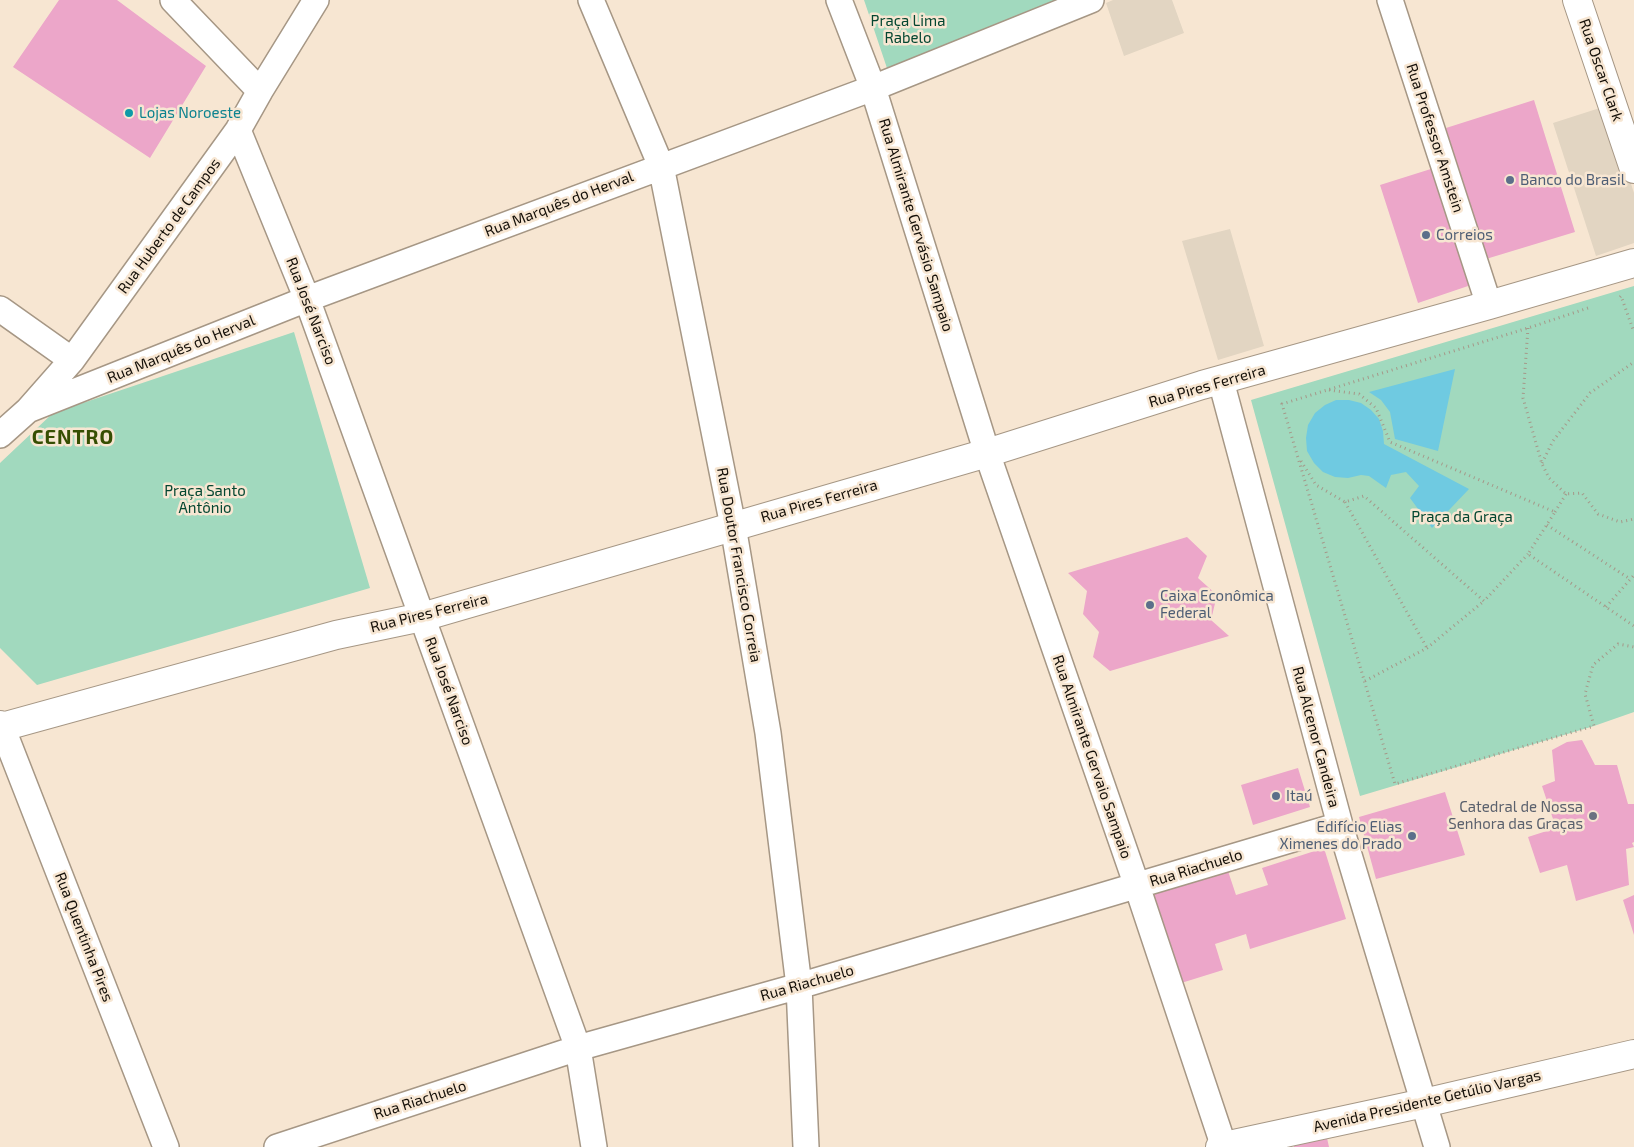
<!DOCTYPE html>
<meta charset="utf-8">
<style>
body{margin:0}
canvas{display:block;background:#f7e6d2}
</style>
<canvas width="1634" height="1147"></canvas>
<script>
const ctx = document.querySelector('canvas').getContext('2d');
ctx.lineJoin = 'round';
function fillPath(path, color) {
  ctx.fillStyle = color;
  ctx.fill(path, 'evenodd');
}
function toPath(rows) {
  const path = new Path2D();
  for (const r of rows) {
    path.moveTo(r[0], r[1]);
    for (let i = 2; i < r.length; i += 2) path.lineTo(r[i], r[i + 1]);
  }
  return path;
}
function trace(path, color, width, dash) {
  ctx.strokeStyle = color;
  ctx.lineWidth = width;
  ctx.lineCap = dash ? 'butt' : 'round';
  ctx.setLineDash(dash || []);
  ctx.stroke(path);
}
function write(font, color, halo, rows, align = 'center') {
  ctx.font = font + ' "Exo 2",sans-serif';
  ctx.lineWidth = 5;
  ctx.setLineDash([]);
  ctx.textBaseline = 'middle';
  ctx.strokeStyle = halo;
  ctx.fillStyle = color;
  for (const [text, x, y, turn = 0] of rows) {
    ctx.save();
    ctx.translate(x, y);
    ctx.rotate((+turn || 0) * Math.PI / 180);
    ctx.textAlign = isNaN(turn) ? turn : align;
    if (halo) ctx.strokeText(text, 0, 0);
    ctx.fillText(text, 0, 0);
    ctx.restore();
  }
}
fillPath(toPath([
 [1113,0,1172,0,1184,33,1124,56,1106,3],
 [1606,106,1634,193,1634,243,1596,256,1553,123],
 [1230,229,1264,346,1218,360,1182,241]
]), '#e2d5c2');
fillPath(toPath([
 [864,0,1059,0,888,71],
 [1634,286,1634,712,1594,726,1360,796,1251,400],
 [294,332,370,588,37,685,0,648,0,463,53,413]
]), '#a1d9be');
fillPath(toPath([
 [1455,369,1438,451,1395,439,1390,412,1381,400,1369,392],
 [1336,400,1349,400,1361,403,1371,410,1379,419,1383,431,1384,444,1469,489,1432,528,1410,498,1419,486,1406,472,1391,475,1386,488,1369,476,1361,475,1348,478,1335,477,1323,472,1314,463,1307,451,1306,438,1308,425,1315,413,1325,405]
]), '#6fcae1');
fillPath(toPath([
 [59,0,117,0,206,66,150,158,13,67],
 [1534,100,1575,232,1486,259,1446,128],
 [1434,168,1471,285,1418,303,1380,185],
 [1187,537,1207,556,1198,578,1217,595,1211,620,1229,636,1110,671,1093,657,1099,632,1083,614,1087,591,1068,573],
 [1582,740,1595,765,1617,765,1628,804,1634,804,1634,842,1632,843,1634,847,1626,849,1629,885,1576,901,1567,865,1540,873,1528,837,1556,828,1542,786,1555,781,1552,750,1567,742],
 [1298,768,1310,807,1253,825,1241,785],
 [1445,792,1465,855,1376,879,1359,817],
 [1324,848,1346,919,1250,949,1246,934,1215,944,1223,970,1178,984,1150,892,1227,868,1236,895,1268,885,1262,868],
 [1634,895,1634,935,1623,900],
 [1327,1138,1329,1147,1294,1147,1294,1146]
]), '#eca6c9');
const minor = toPath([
 [173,0,260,91],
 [591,0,661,166,733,526,768,733,799,986,806,1147],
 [839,0,873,88,987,453,1137,886,1224,1147],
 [1390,0,1489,305],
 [238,130,307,299,578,1048,594,1147],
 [0,309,72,360],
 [1221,381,1340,825,1437,1147],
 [28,410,307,299,873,88,1091,0],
 [0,435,28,410,72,360,238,130,260,91,316,0],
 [2,727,166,1147],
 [277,1147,578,1048,799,986,1340,825]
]);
const tertiary = toPath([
 [1577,0,1634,169]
]);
const secondary = toPath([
 [0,725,2,727,336,635,422,617,987,453,1202,385,1489,305,1634,263],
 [1220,1147,1424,1103,1634,1054]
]);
trace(minor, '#a69785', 28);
trace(tertiary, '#a69785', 30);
trace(secondary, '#a69785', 30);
trace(toPath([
 [1620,297,1621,296,1634,332],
 [1588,308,1528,328,1282,404,1395,784,1594,726,1585,694,1593,665,1618,644,1634,647],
 [1528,328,1523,398,1542,464,1549,478,1566,494,1582,493,1598,514,1620,522,1634,519],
 [1329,390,1359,394,1376,408,1390,442,1555,512,1528,554,1634,626],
 [1301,461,1316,485,1345,502,1364,496,1484,601,1528,554],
 [1542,463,1553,441,1590,393,1634,362],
 [1345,502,1427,648],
 [1555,512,1566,494],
 [1547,525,1630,579],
 [1606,607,1634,575],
 [1365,681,1427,648,1484,601]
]), '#a59889', 3, [1, 4]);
trace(minor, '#fff', 25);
trace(tertiary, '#fff', 28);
trace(secondary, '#fff', 28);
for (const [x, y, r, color] of [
 [129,113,5,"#0f9aa8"],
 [1510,180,5,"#5c6f8a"],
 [1426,235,5,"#5c6f8a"],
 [1150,605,5,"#5c6f8a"],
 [1276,796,5,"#5c6f8a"],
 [1593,816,5,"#6b7280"],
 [1412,836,5,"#5c6f8a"]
]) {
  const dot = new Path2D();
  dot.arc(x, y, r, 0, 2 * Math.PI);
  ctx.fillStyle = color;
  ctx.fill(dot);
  trace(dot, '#f7e6d2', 2);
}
write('15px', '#034630', '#f7e6d2', [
 ["Praça Lima",908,21],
 ["Rabelo",908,38],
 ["Praça Santo",205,491],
 ["Antônio",205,508],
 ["Praça da Graça",1462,517]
]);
write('15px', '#140f08', '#f7e6d2', [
 ["Rua Oscar Clark",1601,70,71],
 ["Rua Professor Amstein",1435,138,72],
 ["Rua Marquês do Herval",559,204,-21],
 ["Rua Almirante Gervásio Sampaio",916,225,73],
 ["Rua Huberto de Campos",169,226,-54],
 ["Rua José Narciso",311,311,69],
 ["Rua Marquês do Herval",181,349,-22],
 ["Rua Pires Ferreira",1207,386,-16],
 ["Rua Pires Ferreira",819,501,-16],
 ["Rua Doutor Francisco Correia",739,565,80],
 ["Rua Pires Ferreira",429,613,-14],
 ["Rua José Narciso",449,691,70],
 ["Rua Alcenor Candeira",1316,737,75],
 ["Rua Almirante Gervaio Sampaio",1092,757,71],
 ["Rua Riachuelo",1196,868,-17],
 ["Rua Quentinha Pires",84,937,69],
 ["Rua Riachuelo",807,983,-16],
 ["Rua Riachuelo",420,1100,-18],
 ["Avenida Presidente Getúlio Vargas",1427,1101,-13]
]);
write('15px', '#0d838f', '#f7e6d2', [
 ["Lojas Noroeste",139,113]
], 'left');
write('15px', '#4e5e75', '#f7e6d2', [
 ["Banco do Brasil",1520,180],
 ["Correios",1436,235],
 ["Caixa Econômica",1160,596],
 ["Federal",1160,613],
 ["Itaú",1286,796],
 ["Edifício Elias",1402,827,"right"],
 ["Ximenes do Prado",1402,844,"right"]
], 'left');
write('15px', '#5b616d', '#f7e6d2', [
 ["Catedral de Nossa",1583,807],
 ["Senhora das Graças",1583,824]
], 'right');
ctx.letterSpacing = '1px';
write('bold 20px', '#364e02', '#f7e6d2', [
 ["CENTRO",73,437]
]);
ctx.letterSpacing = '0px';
</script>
